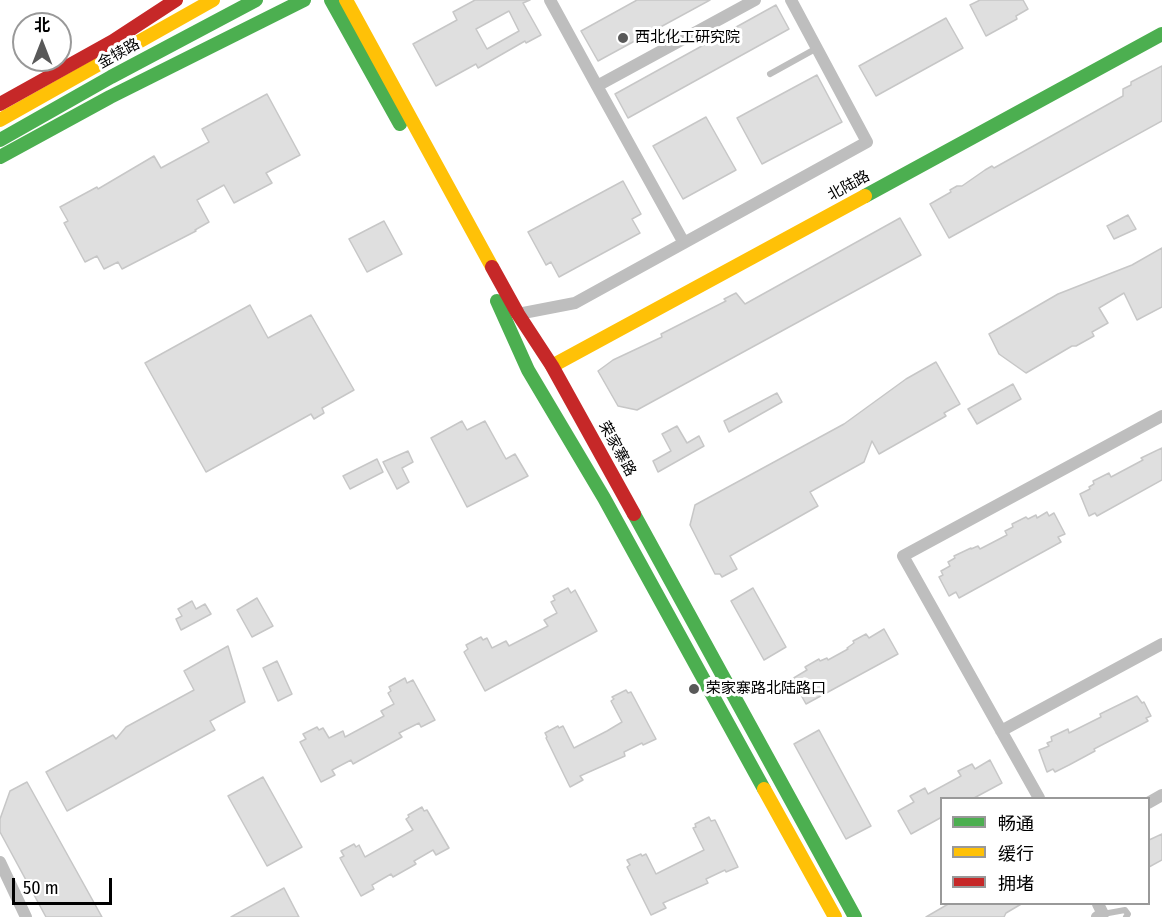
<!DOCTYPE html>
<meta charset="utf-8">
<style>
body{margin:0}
#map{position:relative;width:1162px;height:917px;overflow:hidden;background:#fff;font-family:"Fira Sans Condensed","Noto Sans SC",sans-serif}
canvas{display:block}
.legend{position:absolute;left:940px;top:797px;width:210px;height:108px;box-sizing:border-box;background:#fff;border:2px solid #999;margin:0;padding:8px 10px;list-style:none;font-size:18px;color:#000}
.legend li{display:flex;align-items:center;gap:12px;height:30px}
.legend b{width:30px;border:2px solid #999}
.north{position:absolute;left:12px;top:12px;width:60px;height:60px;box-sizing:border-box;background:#fff;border:2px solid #999;border-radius:50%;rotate:0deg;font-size:16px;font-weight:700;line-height:24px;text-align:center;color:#000}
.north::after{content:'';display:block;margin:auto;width:21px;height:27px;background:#595959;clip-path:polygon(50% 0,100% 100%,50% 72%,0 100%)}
.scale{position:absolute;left:12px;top:878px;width:100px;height:27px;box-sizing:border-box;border:3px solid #000;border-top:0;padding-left:8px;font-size:18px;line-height:21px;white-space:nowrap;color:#000;-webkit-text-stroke:4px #fff;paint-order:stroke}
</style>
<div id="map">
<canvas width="1162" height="917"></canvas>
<ul class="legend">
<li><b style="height:8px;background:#4caf50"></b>畅通</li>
<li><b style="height:8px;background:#ffc107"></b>缓行</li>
<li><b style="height:8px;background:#c62828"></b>拥堵</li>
</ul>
<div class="north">北</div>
<div class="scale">50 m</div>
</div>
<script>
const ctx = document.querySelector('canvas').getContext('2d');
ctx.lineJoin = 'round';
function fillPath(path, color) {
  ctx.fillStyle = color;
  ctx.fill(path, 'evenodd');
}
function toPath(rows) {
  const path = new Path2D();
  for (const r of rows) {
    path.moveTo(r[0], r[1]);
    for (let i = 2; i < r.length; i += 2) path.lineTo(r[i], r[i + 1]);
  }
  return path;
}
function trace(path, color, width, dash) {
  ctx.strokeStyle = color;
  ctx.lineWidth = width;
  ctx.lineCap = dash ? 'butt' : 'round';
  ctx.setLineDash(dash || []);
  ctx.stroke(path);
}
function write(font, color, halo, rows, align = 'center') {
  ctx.font = font + ' "Fira Sans Condensed","Noto Sans SC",sans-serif';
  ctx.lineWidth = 6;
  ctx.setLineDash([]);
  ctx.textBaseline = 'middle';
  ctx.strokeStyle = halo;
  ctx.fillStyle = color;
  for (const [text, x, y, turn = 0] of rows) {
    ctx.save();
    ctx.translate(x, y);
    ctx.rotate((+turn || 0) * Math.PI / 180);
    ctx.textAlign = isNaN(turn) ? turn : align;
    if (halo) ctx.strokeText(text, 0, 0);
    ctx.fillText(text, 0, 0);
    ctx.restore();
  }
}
const building = toPath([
 [475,0,530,0,523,3,541,35,526,43,525,41,478,68,476,64,436,86,413,44,457,20,453,12,475,0],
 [509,11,519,31,487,49,476,29,509,11],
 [637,0,710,0,598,61,581,31,637,0],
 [980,0,1023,0,1028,9,1016,16,1017,19,986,36,970,5,980,0],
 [776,5,789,29,628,118,615,94,776,5],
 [946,18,963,48,876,96,859,66,946,18],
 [1162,66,1162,121,949,238,930,204,951,192,950,190,957,186,962,186,985,170,992,166,994,168,1123,96,1123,89,1131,85,1131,82,1162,66],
 [817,75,842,122,762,164,737,118,817,75],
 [267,94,300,155,266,173,272,183,234,203,224,185,197,200,209,222,195,230,196,231,122,269,118,262,104,269,97,256,85,262,64,223,68,221,60,207,97,187,98,189,154,156,161,168,209,142,202,129,267,94],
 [706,117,736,170,683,199,653,146,706,117],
 [623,181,641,214,632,219,640,233,559,277,551,262,546,265,528,232,623,181],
 [1128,215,1136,229,1114,239,1107,226,1128,215],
 [900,218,921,255,637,410,618,406,598,371,613,360,662,337,661,334,726,301,724,299,736,293,745,304,900,218],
 [384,221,402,254,367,272,349,239,384,221],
 [1162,248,1162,307,1137,320,1124,293,1099,308,1108,323,1092,332,1094,336,1076,346,1072,346,1026,373,999,354,989,334,1058,294,1132,265,1162,248],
 [250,305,268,338,311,315,354,390,322,408,324,413,314,419,311,414,206,472,145,363,250,305],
 [936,362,960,404,944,413,946,416,879,454,872,441,864,462,810,492,818,506,730,556,737,569,722,577,720,574,715,574,690,525,695,505,844,424,906,379,936,362],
 [1013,384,1021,399,977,424,968,409,1013,384],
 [777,393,782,402,729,432,724,421,777,393],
 [462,421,467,430,485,421,506,459,515,454,528,476,467,507,431,438,462,421],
 [677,426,687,443,699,436,704,446,658,472,653,461,671,451,662,434,677,426],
 [1162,448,1162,480,1097,516,1095,513,1089,516,1080,494,1090,489,1089,487,1094,484,1093,481,1109,473,1111,477,1143,460,1141,458,1162,448],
 [408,451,413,462,402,468,409,482,397,489,383,462,408,451],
 [377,459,383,472,350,489,343,476,377,459],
 [1047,512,1049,516,1054,513,1065,534,1058,537,1061,542,959,598,956,592,949,596,939,577,943,575,941,571,950,566,948,562,955,558,954,556,971,548,971,549,978,546,980,549,1007,535,1005,531,1013,527,1012,524,1026,517,1028,519,1036,515,1037,518,1047,512],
 [568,588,571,593,575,590,597,631,485,691,464,652,468,649,466,645,481,637,483,640,487,638,492,648,506,641,509,646,548,626,544,620,557,613,551,602,555,600,553,596,568,588],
 [753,588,786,647,764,660,731,601,753,588],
 [257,598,273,626,252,637,237,610,257,598],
 [192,601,196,609,205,604,211,614,181,630,176,619,182,616,178,609,192,601],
 [884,629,898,654,806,704,792,679,807,670,805,667,819,659,820,661,827,658,828,660,848,649,847,648,854,643,853,641,866,634,869,638,884,629],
 [228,646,245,702,210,721,215,730,67,811,46,772,113,735,116,739,126,727,194,690,184,671,228,646],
 [277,661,292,694,278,701,263,668,277,661],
 [405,678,407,683,413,680,435,720,421,727,419,723,399,733,402,737,353,764,351,760,332,770,335,775,321,782,300,742,306,739,303,734,317,727,319,730,323,728,329,738,343,731,345,737,384,716,381,711,394,704,388,693,391,691,389,687,405,678],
 [626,690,628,693,631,692,656,739,643,745,642,743,624,752,625,756,580,776,583,780,570,787,546,738,547,737,545,733,558,726,559,728,563,726,574,748,607,731,622,722,611,701,614,699,612,697,626,690],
 [1137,696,1142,703,1144,702,1151,716,1146,718,1148,721,1094,749,1095,751,1069,765,1055,772,1053,769,1047,772,1039,750,1049,746,1047,743,1052,741,1051,737,1068,729,1069,733,1101,717,1100,714,1137,696],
 [819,730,871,826,846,839,794,744,819,730],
 [990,760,1002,783,974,798,942,798,942,817,911,834,898,811,914,802,910,796,925,788,928,794,961,776,958,771,972,764,975,769,990,760],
 [263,777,302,847,267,866,228,796,263,777],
 [27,782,102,917,46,917,0,832,0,819,10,791,27,782],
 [422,807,424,811,427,810,449,848,436,855,433,850,414,861,416,864,393,877,391,874,372,885,374,889,361,896,340,858,344,856,341,851,354,844,356,847,359,845,365,857,413,830,406,819,409,817,408,815,422,807],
 [709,817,711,821,715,820,738,867,726,872,725,870,706,879,708,883,663,903,666,908,651,915,627,867,630,865,627,860,641,854,642,856,646,854,656,874,704,850,693,828,696,827,695,824,709,817],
 [1162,834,1162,860,1149,867,1149,840,1162,834],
 [284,888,299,917,231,917,284,888],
 [950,903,1023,903,1006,913,1004,917,926,917,950,903]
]);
fillPath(building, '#dfdfdf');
trace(building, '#c7c7c7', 1.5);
trace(toPath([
 [770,74,817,48],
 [1103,914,1125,910,1128,914,1126,917]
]), '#bebebe', 6);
trace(toPath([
 [550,0,597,86],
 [684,243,597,86,755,0],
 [518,314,575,303,867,142,791,0],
 [1001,731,1162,644],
 [1039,798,903,556,1162,416],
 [1148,803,1162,795],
 [0,862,26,917],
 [1097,917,1103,914,1098,904]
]), '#bebebe', 12);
trace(toPath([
 [331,0,400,124],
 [0,140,111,77,256,0],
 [0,157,110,97,304,0],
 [865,196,1162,34],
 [497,301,528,370,604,498,764,789],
 [634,514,855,917]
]), '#4caf50', 14);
trace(toPath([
 [346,0,492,267],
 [0,120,213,0],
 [552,366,865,196],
 [764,789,835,917]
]), '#ffc107', 14);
trace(toPath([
 [0,104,113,41,176,0],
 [492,267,518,314,552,366,634,514]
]), '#c62828', 14);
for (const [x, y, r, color] of [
 [623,38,6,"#595959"],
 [694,689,6,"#595959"]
]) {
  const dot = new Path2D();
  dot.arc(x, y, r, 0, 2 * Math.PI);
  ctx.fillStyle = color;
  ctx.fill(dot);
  trace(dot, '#fff', 2);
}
write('15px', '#000', '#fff', [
 ["西北化工研究院",635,38],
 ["荣家寨路北陆路口",706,689]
], 'left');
write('15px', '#000', '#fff', [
 ["金犊路",119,54,-29],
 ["北陆路",849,186,-29],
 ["荣家寨路",617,449,61]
]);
</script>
